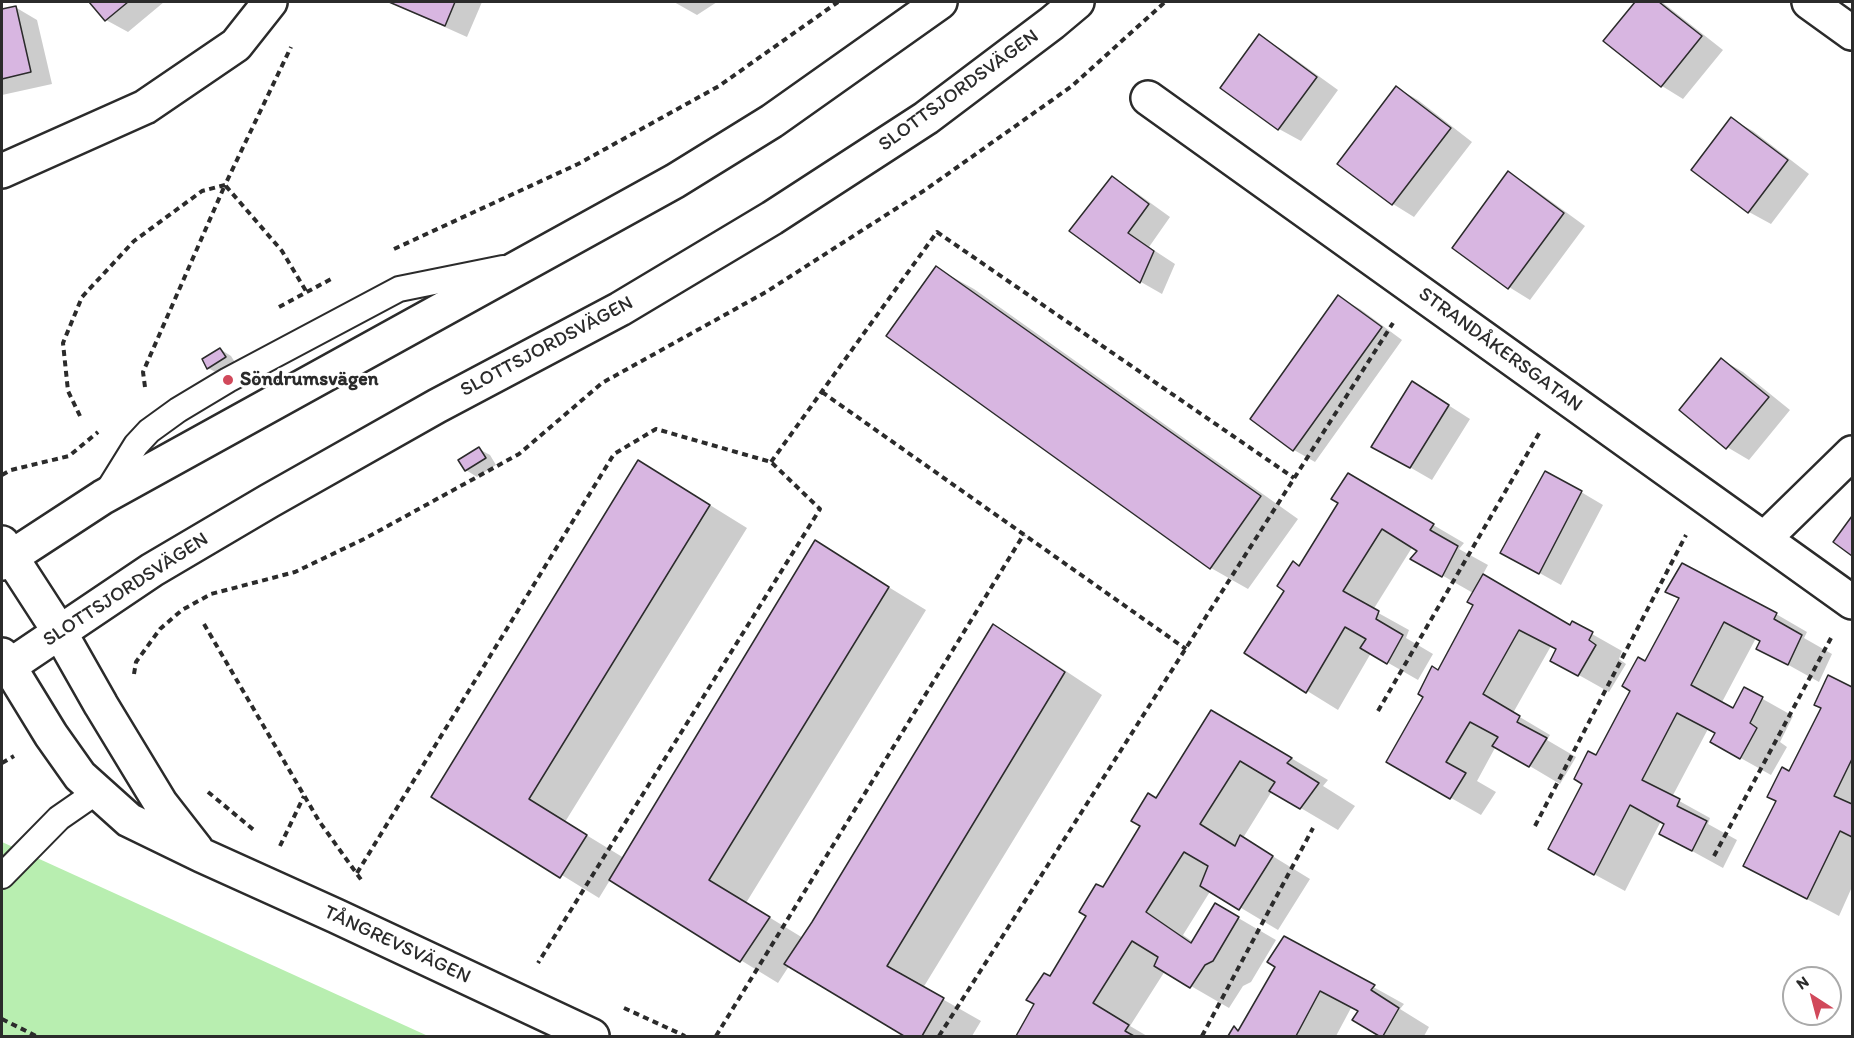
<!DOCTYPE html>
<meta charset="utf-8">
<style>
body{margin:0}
#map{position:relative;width:1854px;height:1038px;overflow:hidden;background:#fff;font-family:Itim,sans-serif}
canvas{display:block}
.frame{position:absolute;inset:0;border:3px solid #2b2b2b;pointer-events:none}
.north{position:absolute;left:1782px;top:966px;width:60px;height:60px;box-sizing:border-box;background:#fff;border:2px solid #aaa;border-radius:50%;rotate:324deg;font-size:16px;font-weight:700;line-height:24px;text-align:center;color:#2b2b2b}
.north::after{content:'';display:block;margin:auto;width:21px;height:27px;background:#d1495b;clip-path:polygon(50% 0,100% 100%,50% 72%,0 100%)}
</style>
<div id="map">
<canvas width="1854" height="1038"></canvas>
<div class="frame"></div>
<div class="north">N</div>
</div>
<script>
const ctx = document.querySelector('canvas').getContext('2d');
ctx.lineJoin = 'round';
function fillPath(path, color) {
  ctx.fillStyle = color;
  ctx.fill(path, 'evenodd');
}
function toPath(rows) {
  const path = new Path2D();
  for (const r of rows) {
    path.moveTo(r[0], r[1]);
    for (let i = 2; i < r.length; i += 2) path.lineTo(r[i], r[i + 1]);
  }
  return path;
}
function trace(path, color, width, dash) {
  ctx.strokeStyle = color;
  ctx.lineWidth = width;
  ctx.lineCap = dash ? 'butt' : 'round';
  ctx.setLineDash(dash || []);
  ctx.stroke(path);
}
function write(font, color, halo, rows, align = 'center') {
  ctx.font = font + ' Itim,sans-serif';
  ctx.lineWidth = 6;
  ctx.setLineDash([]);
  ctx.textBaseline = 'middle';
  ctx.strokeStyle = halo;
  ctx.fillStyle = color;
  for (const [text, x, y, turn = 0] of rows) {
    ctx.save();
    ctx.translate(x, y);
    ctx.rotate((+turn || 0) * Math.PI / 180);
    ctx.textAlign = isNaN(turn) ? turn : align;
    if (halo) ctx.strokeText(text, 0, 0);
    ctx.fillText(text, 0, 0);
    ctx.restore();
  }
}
fillPath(toPath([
 [2,842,428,1036,2,1036]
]), '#b8eeb0');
fillPath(toPath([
 [91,2,164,2,128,32,106,20],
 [389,2,482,2,467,37],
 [674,2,717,2,697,15],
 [1637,2,1662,2,1723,50,1683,99,1662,86,1605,40],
 [15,7,37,20,52,84,2,95,2,10],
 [1260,36,1281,49,1338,90,1301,141,1279,129,1222,87],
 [1397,88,1418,100,1472,142,1414,217,1393,204],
 [1731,119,1753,131,1809,174,1771,224,1749,212,1693,169],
 [1509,173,1530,186,1585,226,1530,300,1509,287],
 [1112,178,1134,191,1170,217,1149,247,1175,264,1162,294,1141,282,1071,231],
 [936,268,974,289,1298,519,1248,589,1211,568],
 [1339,297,1360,309,1402,340,1315,462,1294,450],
 [220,349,231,356,236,364,219,374,208,368],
 [1722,360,1743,372,1790,410,1749,460,1727,447,1681,409],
 [1434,396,1470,419,1432,480,1373,446],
 [479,449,490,455,496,465,477,477,466,470,460,461],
 [1348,475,1464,543,1459,549,1488,565,1482,576,1571,627,1592,634,1622,651,1619,659,1626,664,1609,692,1552,660,1557,650,1551,646,1513,713,1550,735,1547,740,1576,757,1560,784,1496,746,1477,781,1496,792,1481,815,1388,762,1475,605,1473,593,1412,558,1419,550,1413,546,1373,610,1409,630,1406,638,1433,654,1418,680,1371,653,1338,710,1246,653,1340,503],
 [676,484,747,528,565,822,624,858,815,542,926,610,746,903,803,938,994,626,1031,648,1102,695,923,988,981,1021,972,1036,907,1036,789,966,778,983,610,880,599,898,434,796],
 [1581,492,1603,505,1561,585,1502,552],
 [1680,599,1776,614,1807,632,1804,638,1832,654,1819,682,1758,648,1762,641,1756,638,1721,704,1733,710,1745,689,1793,716,1780,742,1787,747,1771,775,1712,742,1716,734,1708,729,1672,797,1710,818,1708,824,1737,840,1723,868,1661,834,1666,824,1661,821,1625,891,1581,867,1597,757],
 [1829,677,1852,688,1852,887,1839,916,1776,883,1790,773,1822,708],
 [1249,733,1328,780,1323,786,1355,806,1338,830,1272,791,1243,838,1310,879,1278,930,1211,890,1183,935,1193,942,1216,905,1276,940,1251,982,1243,986,1229,1008,1165,971,1130,1026,1147,1036,1018,1036,1051,978,1157,800],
 [1285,938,1404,1004,1400,1009,1429,1027,1424,1036,1382,1036,1354,1020,1360,1012,1351,1008,1336,1036,1230,1036,1234,1028,1240,1031,1277,967]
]), '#0003');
const building = toPath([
 [89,2,128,2,105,21,89,2],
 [389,2,455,2,445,26,389,2],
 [1635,2,1659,2,1702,36,1661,87,1603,41,1635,2],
 [16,6,31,72,2,79,2,9,16,6],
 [1259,34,1317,77,1278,130,1220,88,1259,34],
 [1396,86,1451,128,1392,205,1337,164,1396,86],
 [1731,117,1788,160,1748,213,1691,170,1731,117],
 [1508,171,1564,213,1508,289,1452,248,1508,171],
 [1112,176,1149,204,1128,233,1154,251,1140,283,1069,231,1112,176],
 [936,266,1261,496,1210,569,886,336,936,266],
 [1338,295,1382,327,1293,451,1250,419,1338,295],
 [220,348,226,357,207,369,202,359,220,348],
 [1721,358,1769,397,1726,449,1679,410,1721,358],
 [1412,381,1449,405,1410,468,1371,447,1412,381],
 [479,447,486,458,465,471,458,460,479,447],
 [638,460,710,505,529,799,587,835,560,878,431,797,638,460],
 [1545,471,1582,491,1539,574,1500,553,1545,471],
 [1348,473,1434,524,1430,530,1458,546,1442,577,1410,559,1417,551,1382,529,1343,591,1379,611,1376,619,1403,635,1387,664,1360,648,1366,639,1345,627,1306,693,1244,653,1284,591,1277,586,1293,561,1299,566,1338,503,1331,499,1348,473],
 [1852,516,1852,556,1833,542,1852,516],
 [815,540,889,587,709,880,770,917,740,962,609,880,815,540],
 [1682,563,1777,613,1774,619,1802,635,1788,665,1756,649,1760,641,1724,622,1691,685,1733,708,1744,687,1763,697,1750,723,1757,728,1740,759,1710,742,1715,733,1677,713,1642,780,1680,799,1677,806,1707,821,1692,851,1659,834,1664,824,1630,805,1594,875,1548,849,1582,784,1574,779,1588,751,1596,755,1630,691,1622,686,1638,657,1645,661,1679,598,1665,592,1682,563],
 [1483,574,1570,625,1572,621,1593,632,1589,640,1596,645,1578,676,1550,661,1556,649,1519,630,1483,694,1520,716,1517,722,1547,738,1529,767,1492,746,1498,737,1470,722,1446,762,1466,773,1450,799,1386,762,1423,697,1418,694,1432,666,1438,670,1473,605,1467,602,1483,574],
 [993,624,1065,672,887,966,944,998,922,1036,904,1036,784,964,812,922,993,624],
 [1828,675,1852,687,1852,759,1834,796,1852,804,1852,837,1840,831,1807,899,1743,866,1776,801,1767,797,1782,767,1789,771,1821,708,1814,705,1828,675],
 [1211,710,1292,758,1287,763,1319,783,1300,809,1269,791,1275,782,1240,761,1200,824,1235,846,1240,835,1273,856,1239,910,1200,886,1208,866,1184,852,1146,912,1191,943,1215,903,1239,917,1213,961,1205,965,1190,988,1154,966,1158,957,1132,941,1093,1003,1129,1025,1125,1031,1134,1036,1016,1036,1034,1004,1026,1000,1044,973,1050,976,1086,916,1079,912,1096,884,1103,887,1140,826,1131,821,1148,793,1156,798,1211,710],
 [1284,936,1375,985,1371,990,1399,1008,1383,1036,1379,1036,1352,1020,1358,1011,1320,991,1296,1036,1228,1036,1234,1026,1238,1031,1275,967,1267,962,1284,936]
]);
fillPath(building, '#d8b6e1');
trace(building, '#2b2b2b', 1.5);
const service = toPath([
 [105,495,136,445,149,431,178,410,228,380,399,289,503,268],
 [2,876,59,818,98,791]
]);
const minor = toPath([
 [1809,2,1852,33],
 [1148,98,1852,602],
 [2,171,145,107,236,45,270,2],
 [1764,539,1852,453],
 [2,543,59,631,101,705,161,804,196,849],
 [2,655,51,735,80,776,129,820,201,855,336,916,592,1036]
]);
const secondary = toPath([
 [2,563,103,497,675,181,772,121,940,2],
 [2,671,152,570,269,501,437,406,620,309,772,218,926,118,1052,23,1077,2]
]);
trace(service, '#2b2b2b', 28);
trace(minor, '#2b2b2b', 38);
trace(secondary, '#2b2b2b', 38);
trace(toPath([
 [394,249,578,164,719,86,838,2],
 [279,307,333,278],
 [145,387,143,372,225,185,282,251,306,291],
 [822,392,1186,649],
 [80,416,68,391,63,343,82,297,134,241,202,191,225,185,291,47],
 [771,462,937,232,1294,478],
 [2,475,11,470,69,456,98,432],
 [204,624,319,821,362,881],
 [134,674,136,662,160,629,182,610,211,594,295,572,364,539,519,454,602,383,766,292,925,190,1072,86,1165,2],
 [1378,711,1541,430],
 [2,763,14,756],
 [208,792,255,831],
 [1535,826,1686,535],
 [280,846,304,796],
 [1714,856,1831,638],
 [357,873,614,454,656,429,771,462,820,509,538,963],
 [624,1008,685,1036],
 [2,1019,36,1036],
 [716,1036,1024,534],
 [939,1036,1393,323],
 [1202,1036,1313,828]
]), '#2b2b2b', 4, [6, 4.5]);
trace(service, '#fff', 24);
trace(minor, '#fff', 33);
trace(secondary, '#fff', 33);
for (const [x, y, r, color] of [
 [228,380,6,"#d1495b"]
]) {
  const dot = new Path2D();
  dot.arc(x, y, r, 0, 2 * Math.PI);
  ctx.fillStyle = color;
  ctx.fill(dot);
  trace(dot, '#fff', 2);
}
write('20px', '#2b2b2b', '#fff', [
 ["SLOTTSJORDSVÄGEN",959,91,-36],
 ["SLOTTSJORDSVÄGEN",547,347,-28],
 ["STRANDÅKERSGATAN",1500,350,36],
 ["SLOTTSJORDSVÄGEN",126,590,-33],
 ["TÅNGREVSVÄGEN",397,945,25]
]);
write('bold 20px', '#2b2b2b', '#fff', [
 ["Söndrumsvägen",240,380]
], 'left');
</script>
